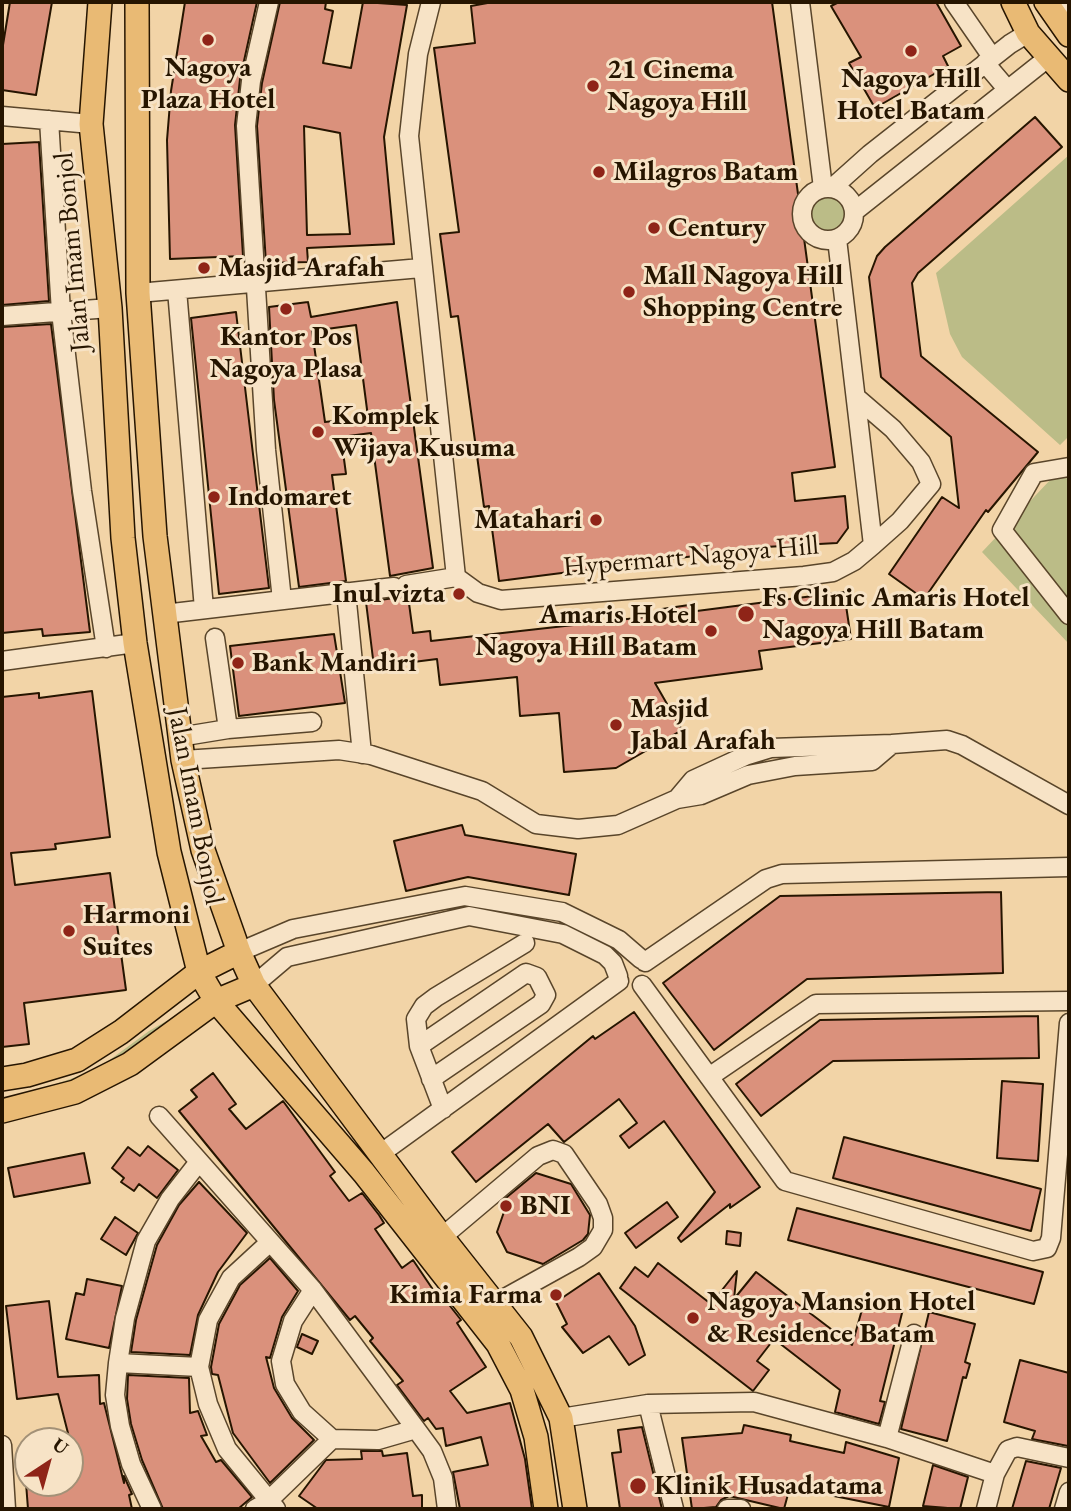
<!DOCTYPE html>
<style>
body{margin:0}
#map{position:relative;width:1071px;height:1511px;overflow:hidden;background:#f2d4a7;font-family:"EB Garamond",serif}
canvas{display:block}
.frame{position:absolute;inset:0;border:4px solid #261500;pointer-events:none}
.north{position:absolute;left:14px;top:1427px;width:70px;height:70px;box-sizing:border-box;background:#f7e3c6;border:2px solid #a39177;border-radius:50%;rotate:36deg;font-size:19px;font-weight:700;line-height:28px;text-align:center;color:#261500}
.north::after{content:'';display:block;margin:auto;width:24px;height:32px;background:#8f2418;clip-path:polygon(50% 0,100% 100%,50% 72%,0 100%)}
</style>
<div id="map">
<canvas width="1071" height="1511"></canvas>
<div class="frame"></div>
<div class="north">U</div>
</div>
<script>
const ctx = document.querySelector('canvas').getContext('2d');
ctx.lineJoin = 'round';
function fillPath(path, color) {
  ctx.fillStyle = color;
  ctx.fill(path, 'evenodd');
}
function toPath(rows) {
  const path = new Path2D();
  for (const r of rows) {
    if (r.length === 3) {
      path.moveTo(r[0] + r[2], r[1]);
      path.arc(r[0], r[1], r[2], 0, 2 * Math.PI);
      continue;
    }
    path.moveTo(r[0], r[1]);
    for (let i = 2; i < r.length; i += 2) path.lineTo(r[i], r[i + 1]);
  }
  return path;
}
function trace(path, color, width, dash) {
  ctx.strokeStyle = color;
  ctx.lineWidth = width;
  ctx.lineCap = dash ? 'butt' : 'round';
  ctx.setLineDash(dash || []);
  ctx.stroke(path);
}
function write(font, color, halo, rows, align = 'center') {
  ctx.font = font + ' "EB Garamond",serif';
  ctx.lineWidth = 6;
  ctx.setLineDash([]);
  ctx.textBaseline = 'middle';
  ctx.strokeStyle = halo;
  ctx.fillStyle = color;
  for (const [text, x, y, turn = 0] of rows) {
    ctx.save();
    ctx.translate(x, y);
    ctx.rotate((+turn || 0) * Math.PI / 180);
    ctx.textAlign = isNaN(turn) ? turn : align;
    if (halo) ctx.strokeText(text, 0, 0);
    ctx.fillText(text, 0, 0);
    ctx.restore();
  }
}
fillPath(toPath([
 [1069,155,1069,436,1060,445,962,357,950,334,936,273],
 [828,214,25],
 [1069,460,1069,644,982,552],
 [189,1008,100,1075,2,1106,2,1098,30,1093,96,1070,149,1031]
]), '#bbbc87');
const building = toPath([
 [10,2,52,2,36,95,2,90,2,51,10,2],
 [185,2,257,2,240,79,235,125,243,256,170,259,167,140,171,91,185,2],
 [280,2,326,2,325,9,333,11,323,63,351,68,363,2,407,5,384,137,394,244,307,248,308,262,266,263,257,126,262,83,280,2],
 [304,126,340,133,350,234,307,235,304,126],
 [493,2,772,2,835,467,792,473,795,501,845,496,848,528,837,543,765,547,499,581,489,506,484,507,458,316,451,317,440,234,459,232,434,48,475,43,471,6,493,2],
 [839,2,936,2,961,46,943,56,948,66,875,108,849,63,861,57,831,6,839,2],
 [1035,117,1062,147,918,273,912,283,921,356,1038,452,988,512,986,510,924,599,889,574,942,497,959,508,951,437,881,377,869,277,877,256,885,247,1035,117],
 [39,142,49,301,2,305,2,144,39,142],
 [308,302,311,317,397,302,433,568,390,576,371,433,341,437,346,474,332,475,346,581,299,587,274,400,269,307,308,302],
 [356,325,368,417,325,422,312,331,356,325],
 [236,312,269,588,219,594,191,318,236,312],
 [51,324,90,632,43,636,42,629,2,633,2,327,51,324],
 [844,592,851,639,759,651,762,669,655,683,682,730,616,768,564,772,559,713,520,716,517,677,440,685,437,659,374,667,366,602,408,596,413,633,430,631,431,641,663,615,662,609,689,605,689,612,844,592],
 [334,634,345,703,239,716,230,646,334,634],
 [92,691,110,837,55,844,56,849,11,853,15,885,110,873,126,990,24,1003,29,1044,2,1047,2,697,39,693,39,698,92,691],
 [462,825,465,835,576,854,569,895,468,877,406,891,394,841,462,825],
 [1001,892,1003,973,807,979,714,1050,663,983,780,896,1001,892],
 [634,1012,760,1187,730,1208,730,1204,681,1242,678,1238,715,1192,664,1121,629,1148,620,1136,637,1123,619,1099,564,1142,548,1124,476,1182,452,1152,593,1036,595,1039,634,1012],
 [1038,1016,1039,1058,833,1061,761,1116,736,1084,820,1020,1038,1016],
 [213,1073,236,1104,229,1109,246,1129,283,1101,335,1172,330,1176,349,1201,362,1193,379,1215,384,1223,375,1229,402,1268,413,1260,440,1300,443,1297,461,1320,457,1323,486,1367,450,1391,467,1413,510,1403,525,1459,532,1509,460,1509,453,1472,488,1465,481,1437,446,1446,443,1428,436,1429,428,1418,424,1421,397,1385,403,1381,370,1341,373,1338,355,1316,350,1320,179,1111,197,1097,191,1090,213,1073],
 [1002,1081,1043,1084,1038,1161,997,1158,1002,1081],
 [844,1137,1041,1189,1031,1231,833,1178,844,1137],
 [148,1146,178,1170,157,1198,139,1184,134,1191,121,1182,124,1178,112,1168,128,1147,140,1156,148,1146],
 [84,1153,90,1183,14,1197,8,1168,84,1153],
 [536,1173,571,1184,590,1215,588,1234,583,1240,543,1264,507,1252,497,1232,505,1209,501,1202,536,1173],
 [199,1182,247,1233,218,1272,198,1315,190,1355,131,1352,136,1320,157,1245,179,1205,199,1182],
 [667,1202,678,1217,636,1248,625,1233,667,1202],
 [797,1208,1043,1272,1034,1304,788,1240,797,1208],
 [115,1217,138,1233,126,1255,101,1239,115,1217],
 [727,1231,741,1233,740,1246,726,1244,727,1231],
 [270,1258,298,1291,282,1317,270,1358,266,1357,274,1388,292,1418,314,1440,270,1483,233,1433,218,1375,212,1374,211,1367,219,1324,240,1285,270,1258],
 [658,1263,711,1304,737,1271,734,1299,756,1272,852,1345,865,1299,903,1309,880,1401,885,1402,879,1424,835,1412,840,1390,774,1339,757,1361,769,1370,753,1391,620,1288,635,1267,648,1277,658,1263],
 [599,1273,635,1326,645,1355,629,1365,609,1336,583,1353,562,1327,567,1324,556,1302,599,1273],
 [87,1279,122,1286,109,1348,66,1339,76,1293,84,1295,87,1279],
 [49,1301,58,1377,99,1375,100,1404,104,1403,124,1483,124,1476,132,1494,129,1495,132,1509,28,1509,26,1483,70,1483,70,1441,58,1394,17,1399,6,1306,49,1301],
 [929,1312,975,1324,965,1362,970,1364,966,1378,963,1377,947,1441,901,1429,929,1312],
 [302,1334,318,1341,312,1354,297,1347,302,1334],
 [1020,1360,1069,1373,1068,1446,1032,1439,1035,1431,1004,1422,1020,1360],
 [128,1375,189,1378,190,1413,198,1411,207,1435,201,1436,216,1462,221,1460,252,1497,238,1509,163,1509,142,1460,131,1424,127,1399,128,1375],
 [744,1425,791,1435,790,1441,821,1448,844,1453,846,1442,899,1458,889,1507,834,1496,835,1493,791,1483,784,1509,729,1496,721,1500,716,1507,692,1509,682,1438,742,1433,744,1425],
 [642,1427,662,1509,620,1509,612,1453,621,1452,618,1430,642,1427],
 [361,1451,382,1451,383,1456,407,1453,413,1496,422,1495,422,1509,318,1509,299,1496,326,1460,362,1459,361,1451],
 [1026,1461,1061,1468,1049,1509,1012,1509,1026,1461],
 [933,1465,968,1477,960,1509,923,1506,933,1465]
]);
fillPath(building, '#da917c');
trace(building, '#261500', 2);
const minor = toPath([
 [269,2,251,81,246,126,266,450,282,600],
 [431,2,418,54,409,136,456,577,478,593,501,600,804,576,833,572,854,561,873,545,837,239],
 [800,2,823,188],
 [954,2,992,57],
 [1052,14,1069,3],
 [985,63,1007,89],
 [2,116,91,124],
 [49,120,61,312,82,491,106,648],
 [832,188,870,154,1010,44,1028,33],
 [828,214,26],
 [855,211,1049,57],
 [177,290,204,609],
 [138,293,421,268],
 [2,316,110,308],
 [857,398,893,429,921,462,931,484,900,521,873,545],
 [1069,467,1034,473,1002,530,1069,615],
 [406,585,456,577],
 [346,592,362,754],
 [164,614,394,587],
 [215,638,228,729],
 [2,661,135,643],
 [179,737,228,729,312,722],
 [183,760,339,750,371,755,482,791,536,824,578,829,618,825,677,799,701,795,748,775,795,766,872,761,892,744,947,740,962,745,1069,805],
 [677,799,693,780,745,756,771,748,892,744],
 [239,952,293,929,465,896,562,912,619,940,641,959],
 [645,962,766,879,782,874,1069,867],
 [254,985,287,957,469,916,563,934,605,955,613,963,618,976],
 [642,985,785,1181,1033,1251,1047,1248,1051,1238,1069,1023],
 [419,1046,526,973,537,977,546,995,541,1004,431,1079],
 [709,1077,816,1004,1069,1001],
 [443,1109,419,1046,416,1019,424,1006,436,997,525,943],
 [159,1116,313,1290,416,1429,432,1451,443,1478,447,1509],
 [380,1154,619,981],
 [442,1237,538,1156,553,1150,564,1154,598,1204,603,1218,603,1230,593,1247,579,1257,496,1303],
 [269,1243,231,1278,208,1320,199,1367,208,1404,227,1449,276,1509],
 [313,1290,293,1321,281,1361,285,1384,302,1412,332,1439,378,1440,416,1429],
 [118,1363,199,1367],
 [648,1404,674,1509],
 [561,1418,648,1404,754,1402,887,1438,995,1474],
 [887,1438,914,1334],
 [2,1445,6,1509],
 [152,1509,131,1464,120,1426,115,1395,118,1363,125,1318,146,1241,170,1199,198,1163],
 [255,1509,267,1502,332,1439],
 [727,1509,741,1509],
 [986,1509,995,1474,1008,1450,1017,1447,1069,1458],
 [1064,1509,1069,1492]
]);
const major = toPath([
 [100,2,91,124,110,308,123,538,135,643,169,852,199,972,216,1001,364,1173,498,1344,522,1390,536,1437,546,1509],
 [137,2,138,293,155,536,183,760,203,850,239,952,254,985,442,1237,521,1337,561,1418,575,1509],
 [1013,2,1028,33,1069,80],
 [1046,2,1069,35],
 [2,1079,27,1075,77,1060,121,1032,199,972,239,952],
 [2,1111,75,1092,130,1064,216,1001,254,985]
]);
trace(minor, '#59452a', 21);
trace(major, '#261500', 26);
trace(minor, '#f7e3c6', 18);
trace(major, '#e9ba74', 23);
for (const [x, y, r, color] of [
 [208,40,7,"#8f2418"],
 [911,51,7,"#8f2418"],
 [593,86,7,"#8f2418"],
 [599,172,7,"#8f2418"],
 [654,228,7,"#8f2418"],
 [204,268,7,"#8f2418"],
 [629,292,7,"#8f2418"],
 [286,309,7,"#8f2418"],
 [318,432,7,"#8f2418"],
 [214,497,7,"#8f2418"],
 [596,520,7,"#8f2418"],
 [459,594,7,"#8f2418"],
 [746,614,9,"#8f2418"],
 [711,631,7,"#8f2418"],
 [238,663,7,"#8f2418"],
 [616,725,7,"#8f2418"],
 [69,931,7,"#8f2418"],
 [506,1206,7,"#8f2418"],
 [556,1295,7,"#8f2418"],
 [693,1318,7,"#8f2418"],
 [638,1486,9,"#8f2418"]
]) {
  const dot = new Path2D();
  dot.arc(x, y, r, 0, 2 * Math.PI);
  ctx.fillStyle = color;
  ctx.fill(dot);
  trace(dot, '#f7e3c6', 2.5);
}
write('bold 28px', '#261500', '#f7e3c6', [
 ["Nagoya",208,68,"center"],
 ["Plaza Hotel",208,100,"center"],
 ["21 Cinema",607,70],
 ["Nagoya Hill",607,102],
 ["Nagoya Hill",911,79,"center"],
 ["Hotel Batam",911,111,"center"],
 ["Milagros Batam",613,172],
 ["Century",668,228],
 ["Masjid Arafah",218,268],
 ["Mall Nagoya Hill",643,276],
 ["Shopping Centre",643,308],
 ["Kantor Pos",286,337,"center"],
 ["Nagoya Plasa",286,369,"center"],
 ["Komplek",332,416],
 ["Wijaya Kusuma",332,448],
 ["Indomaret",228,497],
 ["Matahari",582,520,"right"],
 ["Inul vizta",445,594,"right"],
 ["Fs Clinic Amaris Hotel",762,598],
 ["Nagoya Hill Batam",762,630],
 ["Amaris Hotel",697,615,"right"],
 ["Nagoya Hill Batam",697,647,"right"],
 ["Bank Mandiri",252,663],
 ["Masjid",630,709],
 ["Jabal Arafah",630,741],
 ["Harmoni",83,915],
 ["Suites",83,947],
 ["BNI",520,1206],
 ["Kimia Farma",542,1295,"right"],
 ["Nagoya Mansion Hotel",707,1302],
 ["& Residence Batam",707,1334],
 ["Klinik Husadatama",654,1486]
], 'left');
write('28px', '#261500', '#f7e3c6', [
 ["Jalan Imam Bonjol",73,252,-95],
 ["Hypermart Nagoya Hill",691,557,-5],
 ["Jalan Imam Bonjol",195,806,79]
]);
</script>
